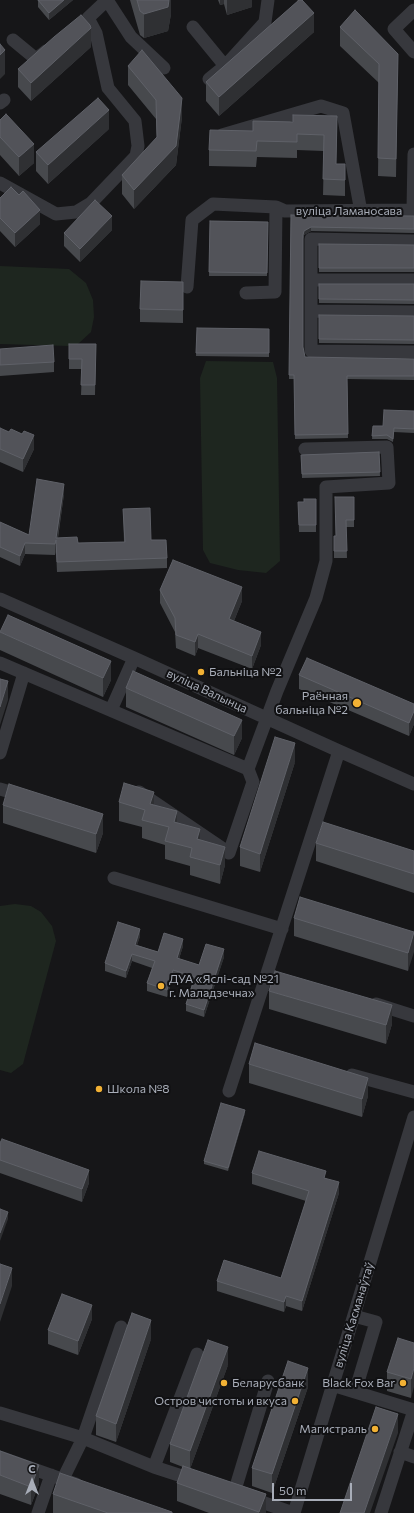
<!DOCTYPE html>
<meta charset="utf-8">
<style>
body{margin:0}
#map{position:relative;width:414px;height:1513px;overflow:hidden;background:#161618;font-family:Commissioner,sans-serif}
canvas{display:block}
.north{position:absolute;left:12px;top:1461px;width:40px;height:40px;-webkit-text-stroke:3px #111113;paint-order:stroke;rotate:0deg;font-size:11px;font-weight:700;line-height:16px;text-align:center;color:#a8adb8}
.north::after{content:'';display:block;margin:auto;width:14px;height:18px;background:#a8adb8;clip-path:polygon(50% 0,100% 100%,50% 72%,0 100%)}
.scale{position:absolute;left:272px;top:1483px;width:80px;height:18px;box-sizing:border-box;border:2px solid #a8adb8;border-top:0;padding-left:5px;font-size:12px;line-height:14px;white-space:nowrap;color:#a8adb8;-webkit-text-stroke:3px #111113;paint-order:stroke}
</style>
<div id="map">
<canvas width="414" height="1513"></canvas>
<div class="north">С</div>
<div class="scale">50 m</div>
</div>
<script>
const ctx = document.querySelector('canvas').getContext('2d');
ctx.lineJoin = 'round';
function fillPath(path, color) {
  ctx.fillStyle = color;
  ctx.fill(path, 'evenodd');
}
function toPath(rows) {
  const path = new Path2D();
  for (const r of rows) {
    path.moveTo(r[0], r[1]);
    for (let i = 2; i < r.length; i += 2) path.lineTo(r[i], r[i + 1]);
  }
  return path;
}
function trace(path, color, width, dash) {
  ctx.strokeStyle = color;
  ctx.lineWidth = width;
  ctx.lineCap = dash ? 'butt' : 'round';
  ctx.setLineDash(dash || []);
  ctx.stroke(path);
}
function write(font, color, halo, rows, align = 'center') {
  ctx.font = font + ' Commissioner,sans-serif';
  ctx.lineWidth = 4;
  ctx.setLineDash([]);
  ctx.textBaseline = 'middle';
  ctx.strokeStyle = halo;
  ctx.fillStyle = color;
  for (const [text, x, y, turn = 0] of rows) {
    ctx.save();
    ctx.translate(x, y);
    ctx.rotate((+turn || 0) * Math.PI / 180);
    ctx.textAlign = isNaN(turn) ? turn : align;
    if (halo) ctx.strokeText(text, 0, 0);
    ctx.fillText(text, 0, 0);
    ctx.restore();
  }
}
fillPath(toPath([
 [0,266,69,269,86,283,93,300,94,317,91,332,78,344,69,346,0,344],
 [206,361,273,362,277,378,280,561,266,573,238,570,210,563,203,550,200,378],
 [15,904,31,906,41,912,52,926,56,941,23,1064,11,1073,0,1070,0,906]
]), '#1e261f');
trace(toPath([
 [107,0,131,37,164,68],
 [414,10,394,29,414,52],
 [193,27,225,66],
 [13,40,36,59,46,51],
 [209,79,225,66,265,22,268,0],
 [0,103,4,100],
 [222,135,321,106,343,113,361,212],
 [0,183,56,214,76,212,91,203,136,156,138,146,135,121,108,88,96,33,88,18,107,0],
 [413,210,414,154],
 [414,241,311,239,311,351,414,352],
 [311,280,414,280],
 [187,287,192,220,213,204,276,207,285,211,414,210],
 [246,293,275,292,276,207],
 [311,311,414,312],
 [0,599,134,658,339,751,414,784],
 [0,663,248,769,253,782,229,853,139,792],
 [111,710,134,658],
 [0,753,24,673],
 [248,769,277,691,316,598,326,561,326,487,389,483,387,447,305,449],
 [0,789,24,796],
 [114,878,282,929],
 [376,1004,414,1016],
 [352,1075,414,1092],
 [229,1091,339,751],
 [354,1316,376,1322,355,1392],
 [332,1385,414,1410],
 [0,1413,83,1438,154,1467,197,1481],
 [400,1452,414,1457],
 [0,1457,76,1484],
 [154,1467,197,1354],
 [63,1479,83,1438,121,1327],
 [234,1493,268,1381],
 [250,1498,293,1513],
 [38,1513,51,1475],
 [294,1513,414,1117],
 [381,1513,414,1410]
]), '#37383d', 13);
fillPath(toPath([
 [38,0,73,0,49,20,38,7],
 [130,0,171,0,171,14,168,31,144,38,140,35],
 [218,0,252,0,252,7,227,15,224,4,220,5],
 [297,0,303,0,303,1,314,32,219,116,206,101,206,82,298,1],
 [340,27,398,54,396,177,378,176,379,83,340,46],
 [91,47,31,101,18,87,18,69],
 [128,66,182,117,176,165,134,209,122,194,122,175,157,138,156,119,128,85],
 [337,116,336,164,345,180,345,196,323,195,324,151,297,150,297,158,257,157,256,167,209,166,209,150,253,131,293,122],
 [0,120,34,163,19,176,0,155],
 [109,129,48,184,36,171,36,152],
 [0,198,40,224,15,247,0,231],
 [291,215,414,216,414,233,311,231,304,235,303,239,303,347,305,357,414,359,414,380,347,379,348,438,295,439,294,379,289,379],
 [210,221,268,222,267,276,209,276],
 [112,230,80,262,64,246,64,233],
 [319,244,414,245,414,272,319,272],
 [319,284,414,284,414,304,319,303],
 [183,296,183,323,140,322,140,309],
 [319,315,414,316,414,344,319,343],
 [197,328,269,329,269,357,196,356],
 [69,344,96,344,95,395,81,395,82,369,69,369],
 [0,349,54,362,54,372,0,376],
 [414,411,414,433,394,432,393,442,387,439,372,439,373,426,383,426],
 [0,428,34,449,23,472,0,462],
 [379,452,380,476,302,478,301,455],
 [64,494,58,538,78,543,124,542,123,509,167,558,167,568,57,572,56,550,55,555,25,554,20,566,0,557,0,522,29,535],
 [354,497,354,527,346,527,347,558,334,558,334,536,336,536],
 [316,499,316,532,299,532,298,502,304,502],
 [160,590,242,601,234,621,261,645,252,669,198,648,195,656,176,648,175,632,160,603],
 [0,632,111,680,103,697,0,650],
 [299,675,414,704,414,724,409,736,299,689],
 [126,688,242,738,234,755,126,707],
 [295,762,260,872,240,866,240,847],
 [119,802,154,805,200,840,225,865,220,884,190,875,190,866,165,859,165,845,142,838,142,827,119,821],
 [3,805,103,833,96,853,3,823],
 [316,843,414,851,414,893,316,861],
 [294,918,414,932,408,971,294,936],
 [140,936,137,945,158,952,183,946,179,959,199,965,224,957,204,1017,186,1011,186,1004,192,984,173,977,167,997,147,991,147,983,152,968,132,961,126,978,105,971,105,963],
 [269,991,392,1024,386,1044,269,1009],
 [249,1064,368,1096,362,1117,249,1083],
 [245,1113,228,1171,204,1164,204,1161],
 [0,1143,89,1183,82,1202,0,1173],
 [252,1173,326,1178,339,1193,302,1311,286,1306,284,1312,217,1291,217,1281,281,1278,306,1201,252,1184],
 [92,1319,78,1355,48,1344,48,1330],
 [151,1339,116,1442,96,1435,96,1416],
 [414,1343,411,1398,387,1391,387,1372],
 [228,1365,190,1469,266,1494,265,1513,209,1513,177,1501,177,1483,183,1467,170,1462,170,1444],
 [308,1387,272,1493,252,1486,252,1468],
 [0,1451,39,1484,31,1505,0,1494],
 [53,1494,172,1513,53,1513]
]), '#47494d');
fillPath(toPath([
 [64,0,73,0,49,20,49,13],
 [169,0,171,0,171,14,168,31,144,38,144,14],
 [220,0,224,0,224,4,220,5],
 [227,0,252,0,252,7,227,15],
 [314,13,314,32,219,116,219,97],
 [91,28,91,47,31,101,31,83],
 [5,50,5,74,0,79,0,55],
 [182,98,182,117,176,165,134,209,134,190],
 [109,110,109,129,48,184,48,165],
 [34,144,34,163,19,176,19,157],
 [40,210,40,224,15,247,15,233],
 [112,216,112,230,80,262,80,249],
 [311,227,311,231,304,235,303,239,303,235,304,231],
 [34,435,34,449,23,472,23,459],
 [64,484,64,494,56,549,56,538],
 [56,540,56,550,55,555,55,544],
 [25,543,25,554,20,566,20,556],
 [242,587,242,601,229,633,229,619],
 [261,632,261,645,252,669,252,656],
 [198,634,198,648,195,656,195,642],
 [111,661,111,680,103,697,103,678],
 [8,681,8,700,0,725,0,707],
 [414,711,414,724,409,736,409,723],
 [242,720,242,738,234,755,234,736],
 [295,743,295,762,260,872,260,854],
 [154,792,154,811,150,822,150,804],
 [177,811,177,830,174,822],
 [103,814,103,833,96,853,96,834],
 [200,829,200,848,197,839],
 [225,847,225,865,220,884,220,865],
 [140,929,140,936,135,952,135,945],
 [414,933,414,952,408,971,408,953],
 [183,939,183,946,177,965,177,958],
 [224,949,224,957,204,1017,204,1010],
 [132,954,132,961,126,978,126,971],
 [173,970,173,977,167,997,167,990],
 [392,1005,392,1024,386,1044,386,1025],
 [368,1078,368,1096,362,1117,362,1099],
 [245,1110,245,1113,228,1171,228,1168],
 [89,1170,89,1183,82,1202,82,1189],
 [339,1182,339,1193,302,1311,302,1301],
 [8,1212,8,1219,0,1241,0,1233],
 [12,1268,12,1286,0,1322,0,1304],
 [286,1296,286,1306,284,1312,284,1302],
 [92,1305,92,1319,78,1355,78,1341],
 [151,1320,151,1339,116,1442,116,1424],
 [228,1347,228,1365,190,1469,190,1451],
 [308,1368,308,1387,272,1493,272,1474],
 [414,1368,414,1387,411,1398,411,1379],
 [398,1414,398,1433,370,1513,364,1513],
 [39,1465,39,1484,31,1505,31,1487],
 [266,1494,266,1513,259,1513,259,1512]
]), '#2f3033');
const building = toPath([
 [38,0,64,0,49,13,38,0],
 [137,0,169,0,168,7,144,14,140,11,137,0],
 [299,0,302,0,314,13,219,97,206,82,299,0],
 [355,10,398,54,396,159,378,158,379,64,340,27,355,10],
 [81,15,90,25,91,28,31,83,18,69,54,37,81,15],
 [0,44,5,50,0,55,0,44],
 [142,50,182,98,176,146,134,190,122,175,157,137,156,100,128,66,142,50],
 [98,98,109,110,48,165,36,152,98,98],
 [6,114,34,144,19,157,0,137,0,120,6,114],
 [293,115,337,116,336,164,345,164,345,180,323,179,324,135,297,134,297,142,257,141,256,151,209,150,210,130,253,131,253,121,293,122,293,115],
 [11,187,19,195,23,191,40,210,15,233,0,218,0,198,11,187],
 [95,200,112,216,80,249,64,233,95,200],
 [291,215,414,216,414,229,311,227,304,231,303,235,303,347,305,357,414,359,414,376,347,376,348,434,295,435,294,375,289,375,291,215],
 [210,221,268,222,267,273,209,272,210,221],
 [319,244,414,245,414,268,319,268,319,244],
 [141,281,183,282,183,310,140,309,141,281],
 [319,284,414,284,414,300,319,299,319,284],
 [319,315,414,316,414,340,319,339,319,315],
 [197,328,269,329,269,353,196,353,197,328],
 [69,344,96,344,95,385,81,385,82,359,69,359,69,344],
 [53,345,54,362,0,365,0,349,53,345],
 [384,410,414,411,414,429,394,428,393,439,387,435,372,436,373,426,383,426,384,410],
 [0,428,9,432,11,429,22,434,24,431,34,435,23,459,0,449,0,428],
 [379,452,380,472,302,474,301,455,379,452],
 [37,479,64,484,56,538,77,537,78,543,125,542,123,509,150,508,151,540,166,540,167,558,57,562,56,540,55,544,25,543,20,556,0,547,0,522,29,535,37,479],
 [335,497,354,497,354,520,346,520,347,551,334,551,334,536,336,536,335,497],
 [304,499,316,499,316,525,299,525,298,502,304,502,304,499],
 [173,560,242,587,229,619,261,632,252,656,198,634,195,642,176,635,175,618,160,590,173,560],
 [8,615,111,661,103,678,0,632,8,615],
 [307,658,414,704,414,711,409,723,299,675,307,658],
 [133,671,242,720,234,736,126,688,133,671],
 [0,679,8,681,0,707,0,679],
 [275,737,295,743,260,854,240,847,275,737],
 [124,783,154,792,150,804,177,811,174,822,200,829,197,839,225,847,220,865,190,857,192,848,165,841,169,827,142,820,145,810,119,802,124,783],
 [9,784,103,814,96,834,3,805,9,784],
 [323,822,414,851,414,874,316,843,323,822],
 [300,897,414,932,408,953,294,918,300,897],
 [118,922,140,929,135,945,158,952,164,933,183,939,177,958,199,965,206,944,224,949,204,1010,186,1004,195,977,173,970,167,990,147,983,155,961,132,954,126,971,105,963,118,922],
 [275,971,392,1005,386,1025,269,991,275,971],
 [255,1043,368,1078,362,1099,249,1064,255,1043],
 [221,1103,245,1110,228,1168,204,1161,221,1103],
 [2,1139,89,1170,82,1189,0,1160,0,1143,2,1139],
 [259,1151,326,1171,324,1178,339,1182,302,1301,286,1296,284,1302,217,1281,224,1260,281,1278,309,1191,252,1173,259,1151],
 [0,1209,8,1212,0,1233,0,1209],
 [0,1264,12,1268,0,1304,0,1264],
 [62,1294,92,1305,78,1341,48,1330,62,1294],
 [132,1313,151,1320,116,1424,96,1416,132,1313],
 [398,1338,414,1343,414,1368,411,1379,387,1372,398,1338],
 [208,1340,228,1347,190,1451,170,1444,208,1340],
 [288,1361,308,1368,272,1474,252,1468,288,1361],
 [376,1407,398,1414,364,1513,340,1513,376,1407],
 [0,1451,39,1465,31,1487,0,1475,0,1451],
 [183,1466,266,1494,259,1512,177,1483,183,1466],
 [60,1473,172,1512,172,1513,108,1513,53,1494,60,1473]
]);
fillPath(building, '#525359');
trace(building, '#5f6168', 1);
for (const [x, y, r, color] of [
 [201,672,4,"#f2b134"],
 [357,703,5,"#f2b134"],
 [161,986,4,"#f2b134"],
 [99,1089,4,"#f2b134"],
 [224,1383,4,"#f2b134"],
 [403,1383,4,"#f2b134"],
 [295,1401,4,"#f2b134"],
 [375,1429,4,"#f2b134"]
]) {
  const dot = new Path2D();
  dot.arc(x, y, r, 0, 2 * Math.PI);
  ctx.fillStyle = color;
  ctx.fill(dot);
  trace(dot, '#111113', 1.5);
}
write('12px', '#a8adb8', '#111113', [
 ["вуліца Ламаносава",349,211],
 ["вуліца Валынца",207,691,25],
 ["вуліца Касманаўтаў",354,1315,-73]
]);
write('12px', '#a8adb8', '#111113', [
 ["Бальніца №2",209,672],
 ["Раённая",348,696,"right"],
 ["бальніца №2",348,710,"right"],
 ["ДУА «Яслі-сад №21",169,979],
 ["г. Маладзечна»",169,993],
 ["Школа №8",107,1089],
 ["Беларусбанк",232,1383],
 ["Black Fox Bar",395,1383,"right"],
 ["Остров чистоты и вкуса",287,1401,"right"],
 ["Магистраль",367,1429,"right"]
], 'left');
</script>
